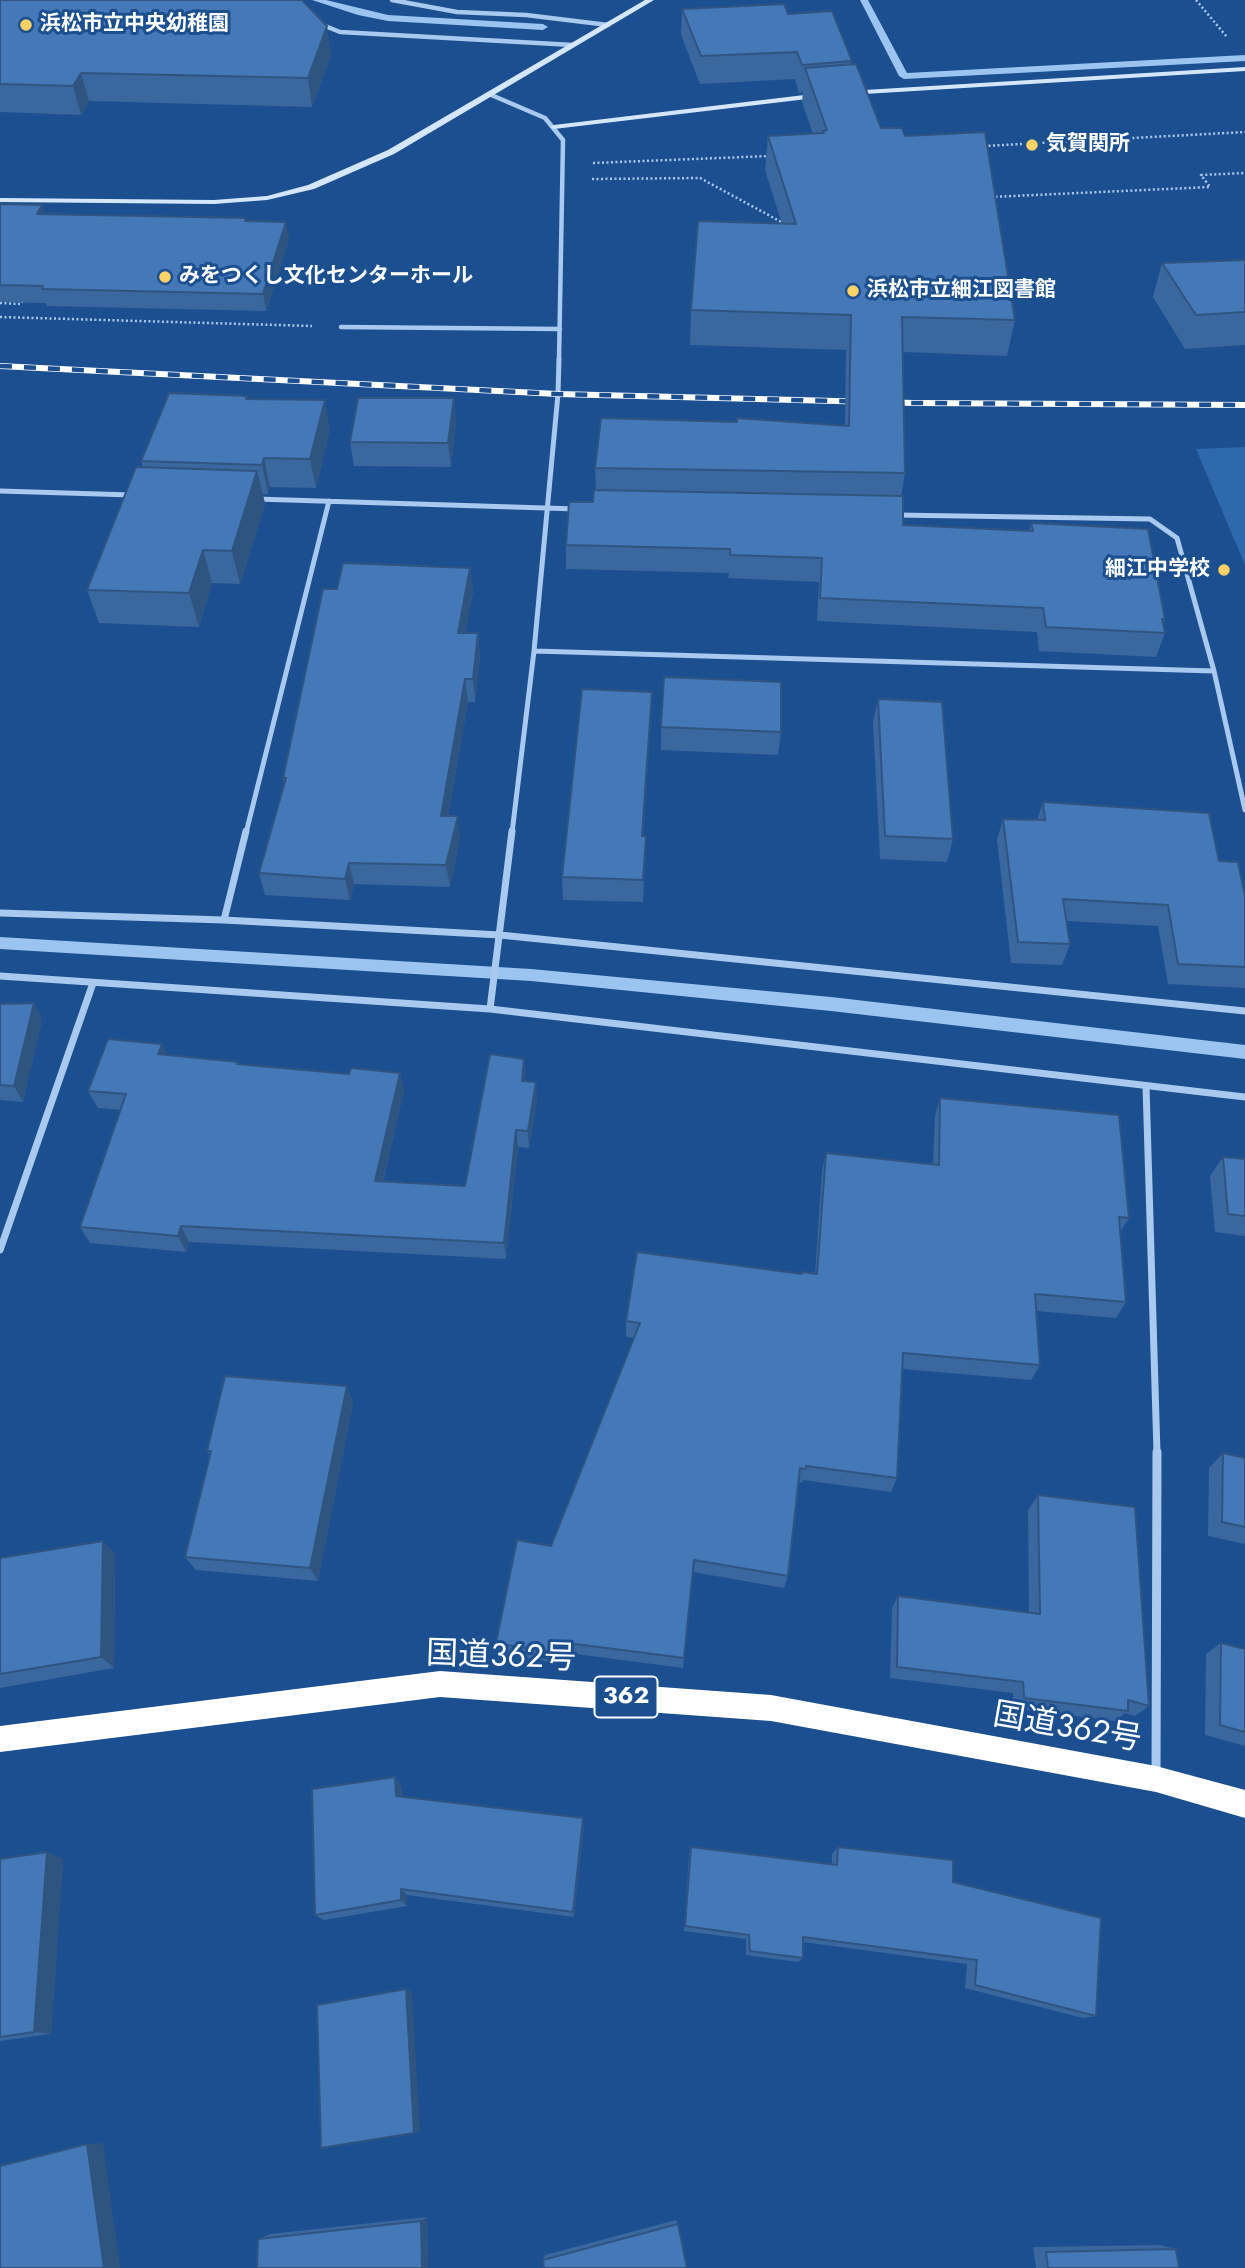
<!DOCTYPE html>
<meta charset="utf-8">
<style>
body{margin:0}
canvas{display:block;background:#1b4f8f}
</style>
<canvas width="1245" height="2268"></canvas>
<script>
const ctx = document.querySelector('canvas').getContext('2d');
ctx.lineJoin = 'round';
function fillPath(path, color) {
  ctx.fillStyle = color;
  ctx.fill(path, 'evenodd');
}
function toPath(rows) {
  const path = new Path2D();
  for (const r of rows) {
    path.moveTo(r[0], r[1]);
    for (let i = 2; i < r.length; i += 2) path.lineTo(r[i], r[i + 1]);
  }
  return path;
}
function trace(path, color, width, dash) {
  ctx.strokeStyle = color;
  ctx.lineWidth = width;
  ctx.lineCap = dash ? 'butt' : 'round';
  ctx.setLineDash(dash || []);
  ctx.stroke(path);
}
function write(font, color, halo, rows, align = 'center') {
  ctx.font = font + ' Jost,"Noto Sans JP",sans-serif';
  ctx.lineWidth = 6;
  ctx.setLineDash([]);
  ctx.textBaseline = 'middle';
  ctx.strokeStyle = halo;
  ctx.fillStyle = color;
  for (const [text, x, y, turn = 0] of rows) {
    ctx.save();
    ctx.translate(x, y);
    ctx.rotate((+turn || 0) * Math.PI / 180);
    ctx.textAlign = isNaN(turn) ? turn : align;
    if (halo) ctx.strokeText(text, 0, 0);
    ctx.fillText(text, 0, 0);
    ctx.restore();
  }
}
fillPath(toPath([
 [1245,447,1245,565,1196,449]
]), '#2e69ad');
fillPath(toPath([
 [312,0,326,0,388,15,543,24,548,27,543,30,388,21,358,15,312,0],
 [860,0,868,0,907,73,1245,55,1245,61,904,79,899,76,860,0],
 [0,937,531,969,831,997,1245,1045,1245,1059,831,1011,531,981,0,949,0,937]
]), '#9cc4f0');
trace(toPath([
 [1196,0,1227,37],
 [984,146,1245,132],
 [593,163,769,156],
 [592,179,700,178,785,224],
 [991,197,1210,187,1201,175,1245,173],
 [0,303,21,304,24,297],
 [0,317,312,326]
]), '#a9c9ee', 2.5, [2, 2.5]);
trace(toPath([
 [392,0,457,12,526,15,608,25],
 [320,24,340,32,573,45],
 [489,94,545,118,563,140,559,360],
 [341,327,560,329]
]), '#a9c9ee', 4.5);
trace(toPath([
 [0,491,132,495],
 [256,499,577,509],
 [896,515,1150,519,1177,538,1214,671,1245,810],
 [534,651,1214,671],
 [246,833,329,501],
 [512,833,534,651,558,394,559,359]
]), '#a9c9ee', 5);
trace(toPath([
 [0,913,224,920,500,935,1245,1011],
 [224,920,246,831],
 [0,976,490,1009,1245,1097],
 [490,1009,512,831],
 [1146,1086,1157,1453],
 [0,1250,93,983]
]), '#a9c9ee', 7);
trace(toPath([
 [1156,1775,1157,1452]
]), '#a9c9ee', 9);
fillPath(toPath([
 [645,0,654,0,394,154,314,189,267,200,214,204,0,202,0,198,214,200,267,196,308,185,388,150,645,0],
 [1245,67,1245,71,848,95,844,93,848,91,1245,67],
 [821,93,824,93,824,97,554,129,550,127,554,125,821,93]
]), '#d6e6fa');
fillPath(toPath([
 [440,1671,771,1695,1156,1766,1245,1790,1245,1818,1156,1792,771,1721,440,1697,0,1752,0,1726,440,1671]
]), '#fff');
const rail = toPath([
 [0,366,558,394,915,403,1245,405]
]);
trace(rail, '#fff', 6);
trace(rail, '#1b4f8f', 4.5, [12]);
fillPath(toPath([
 [0,0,331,55,312,107,89,101,81,115,0,112],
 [682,9,788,14,852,61,851,64,881,128,905,136,1015,320,1007,356,903,352,905,473,901,496,903,525,1029,531,1031,523,1165,619,1163,626,1165,633,1156,657,1039,651,1037,632,817,621,819,582,728,578,729,573,566,569,566,545,593,502,596,490,595,468,845,425,846,350,690,345,691,310,782,224,765,170,768,136,813,134,802,102,803,92,799,93,795,79,700,84,681,35],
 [0,204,45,214,246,221,289,239,266,311,47,306,46,303,0,302],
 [1245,260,1245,345,1185,349,1153,297,1162,263],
 [247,399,330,429,316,488,270,487,268,494,263,494,265,504,240,584,212,583,199,627,99,623,87,590,143,467,141,461],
 [456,422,451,467,354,466,350,442],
 [470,568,473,591,465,633,478,633,480,656,475,702,468,702,448,816,460,838,450,887,354,884,350,900,265,895,259,873,285,785,283,778,337,589],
 [652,692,651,715,643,836,646,836,643,902,563,900,562,877],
 [878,699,953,839,947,862,880,859,873,722],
 [661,727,781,732,778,755,661,750],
 [1043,802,1219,861,1245,896,1245,988,1168,984,1158,926,1067,921,1070,944,1062,965,1011,963,997,840,1003,819,1037,820],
 [0,1004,42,1019,23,1102,0,1100],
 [166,1054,238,1062,239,1064,404,1090,383,1182,465,1186,524,1059,525,1081,537,1100,529,1148,518,1147,506,1259,189,1242,186,1252,90,1243,80,1227,121,1110,98,1108,88,1091],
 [940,1098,1129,1218,1120,1232,1126,1302,1116,1318,1036,1311,1040,1365,1031,1380,902,1369,897,1478,891,1492,803,1480,802,1483,799,1482,788,1576,784,1588,693,1572,683,1668,553,1651,551,1662,499,1654,496,1643,551,1546,634,1338,626,1337,626,1321,801,1274,815,1274,822,1171,826,1153,933,1165,935,1116],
 [1223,1157,1245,1159,1245,1236,1215,1232,1210,1176],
 [353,1402,318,1581,196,1570,185,1557,210,1455,207,1451],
 [1223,1453,1245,1458,1245,1544,1208,1536,1209,1468],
 [1038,1495,1149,1706,1135,1716,1125,1713,1115,1721,1013,1708,1013,1693,890,1678,892,1608,898,1596,1029,1613,1028,1510],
 [115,1554,114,1668,0,1688,0,1558],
 [1221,1643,1245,1649,1245,1746,1205,1735,1206,1654],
 [395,1777,401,1786,402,1797,584,1825,574,1917,407,1895,407,1906,324,1920,315,1915],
 [691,1847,832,1865,832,1854,838,1847,953,1882,1096,2016,1083,2018,965,1988,967,1964,803,1942,803,1958,798,1962,746,1955,746,1939,684,1931,689,1854],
 [0,1859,63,1859,51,2034,0,2041],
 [427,2217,428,2268,258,2239,270,2234],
 [676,2220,678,2224,543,2260,545,2255],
 [1159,2245,1176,2249,1179,2268,1036,2268,1033,2247]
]), '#3a679d');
fillPath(toPath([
 [327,26,331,55,312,107,308,78],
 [81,73,89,101,81,115,73,86],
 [42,205,47,222,37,214],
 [286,222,289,239,266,311,263,294],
 [454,398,456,422,451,467,448,443],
 [325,400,330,429,316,488,310,459],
 [264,458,270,487,268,494,262,465],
 [257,471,265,504,240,584,232,551],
 [203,550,212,583,199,627,189,593],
 [470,568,473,591,461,656,458,633],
 [478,633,480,656,475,702,473,679],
 [465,679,468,702,444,838,441,816],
 [652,692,651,715,642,859,642,836],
 [458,816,460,838,450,887,446,865],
 [349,863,354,884,350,900,345,879],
 [34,1003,42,1019,23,1102,14,1086],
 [162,1044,169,1061,158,1054],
 [524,1059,526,1076,524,1098,522,1081],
 [400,1073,404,1090,379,1197,375,1181],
 [536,1082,537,1100,529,1148,528,1131],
 [516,1130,518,1147,506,1259,504,1243],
 [181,1226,189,1242,186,1252,178,1236],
 [347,1386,353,1402,318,1581,310,1568],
 [103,1541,115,1554,114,1668,101,1657],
 [552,1641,553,1651,551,1662,550,1652],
 [395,1777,401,1786,402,1804,396,1796],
 [583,1818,584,1825,574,1917,573,1912],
 [47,1852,63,1859,51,2034,34,2032],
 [401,1889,407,1895,407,1906,401,1900],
 [406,1989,412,1992,420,2132,414,2133],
 [103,2143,120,2268,104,2268,87,2144],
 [427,2217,428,2268,422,2268,421,2221]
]), '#305480');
const building = toPath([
 [0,0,302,0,327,26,308,78,81,73,73,86,0,84,0,0],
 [784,4,788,14,832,11,852,61,802,65,797,52,701,56,682,9,784,4],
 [856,64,881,128,902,128,905,136,985,132,1015,320,902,317,905,473,595,468,601,418,737,422,737,418,849,426,851,315,691,310,698,221,796,224,768,136,824,133,823,131,827,130,805,68,856,64],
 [0,204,42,205,37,214,246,218,245,221,286,222,263,294,42,289,43,286,0,285,0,204],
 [1245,260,1245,312,1196,315,1162,263,1245,260],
 [169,393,247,396,246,399,325,400,310,459,264,458,262,465,141,461,169,393],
 [358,398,454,398,448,443,350,442,358,398],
 [136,467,257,471,232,551,203,550,189,593,87,590,136,467],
 [594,490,903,496,903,525,1033,531,1031,523,1148,529,1165,619,1162,619,1165,633,1046,627,1043,608,820,598,822,558,730,555,730,549,566,545,569,502,593,502,594,490],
 [343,563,470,568,458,633,478,633,473,679,465,679,441,816,458,816,446,865,349,863,345,879,259,873,286,778,283,778,323,589,337,589,343,563],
 [664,677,781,682,781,732,661,727,664,677],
 [582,689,652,692,642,836,646,836,643,880,562,877,582,689],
 [878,699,942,702,953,839,885,836,878,699],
 [1043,802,1209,813,1219,861,1238,862,1245,896,1245,967,1178,964,1168,905,1063,899,1070,944,1018,942,1003,819,1045,820,1043,802],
 [34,1003,14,1086,0,1085,0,1004,34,1003],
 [108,1039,162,1044,158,1054,238,1062,237,1064,349,1074,351,1068,400,1073,375,1181,465,1186,490,1054,524,1059,522,1081,536,1082,528,1131,516,1130,504,1243,181,1226,178,1236,80,1227,126,1094,88,1091,108,1039],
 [940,1098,1119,1115,1129,1218,1119,1217,1126,1302,1035,1294,1040,1365,903,1353,897,1478,806,1466,806,1469,800,1468,788,1576,694,1560,684,1658,552,1641,550,1652,496,1643,517,1540,551,1546,640,1323,626,1321,637,1252,802,1274,802,1272,817,1274,826,1153,939,1165,940,1098],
 [1223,1157,1245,1159,1245,1216,1228,1214,1223,1157],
 [225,1376,347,1386,310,1568,185,1557,211,1451,207,1451,225,1376],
 [1223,1453,1245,1458,1245,1527,1222,1522,1223,1453],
 [1038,1495,1135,1507,1149,1706,1128,1700,1128,1711,1024,1698,1023,1682,897,1667,898,1596,1040,1614,1038,1495],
 [103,1541,101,1657,0,1674,0,1558,103,1541],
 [1221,1643,1245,1649,1245,1732,1220,1725,1221,1643],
 [395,1777,396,1796,583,1818,573,1912,401,1889,401,1900,315,1915,312,1789,395,1777],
 [691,1847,837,1865,838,1847,953,1860,953,1882,1101,1918,1096,2016,975,1985,977,1960,803,1937,803,1958,750,1951,749,1935,685,1926,691,1847],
 [47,1852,34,2032,0,2037,0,1859,47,1852],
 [406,1989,414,2133,321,2148,317,2005,406,1989],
 [87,2144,104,2268,0,2268,0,2166,87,2144],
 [421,2221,422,2268,257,2268,258,2239,421,2221],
 [678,2224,687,2268,544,2268,543,2260,678,2224],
 [1176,2249,1179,2268,1048,2268,1046,2252,1176,2249]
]);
fillPath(building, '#4478b7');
trace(building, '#305480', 2);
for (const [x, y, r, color] of [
 [26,25,7,"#ffd166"],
 [1032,145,7,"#ffd166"],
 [165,277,7,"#ffd166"],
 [853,291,7,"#ffd166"],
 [1224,570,7,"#ffd166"]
]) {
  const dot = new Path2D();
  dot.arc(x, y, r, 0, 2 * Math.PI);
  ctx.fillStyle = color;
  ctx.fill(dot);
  trace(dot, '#1b4f8f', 2.5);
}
write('bold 21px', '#fff', '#1b4f8f', [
 ["浜松市立中央幼稚園",40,25],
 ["気賀関所",1046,145],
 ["みをつくし文化センターホール",179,277],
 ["浜松市立細江図書館",867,291],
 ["細江中学校",1210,570,"right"]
], 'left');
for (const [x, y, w] of [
 [626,1697,63]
]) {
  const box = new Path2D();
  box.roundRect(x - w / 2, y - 20.5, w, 41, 5);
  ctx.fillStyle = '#1b4f8f';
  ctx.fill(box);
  trace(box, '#fff', 2);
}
write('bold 24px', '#fff', null, [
 ["362",626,1697]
]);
write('32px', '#fff', '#1b4f8f', [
 ["国道362号",501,1658,2],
 ["国道362号",1067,1729,10]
]);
</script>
